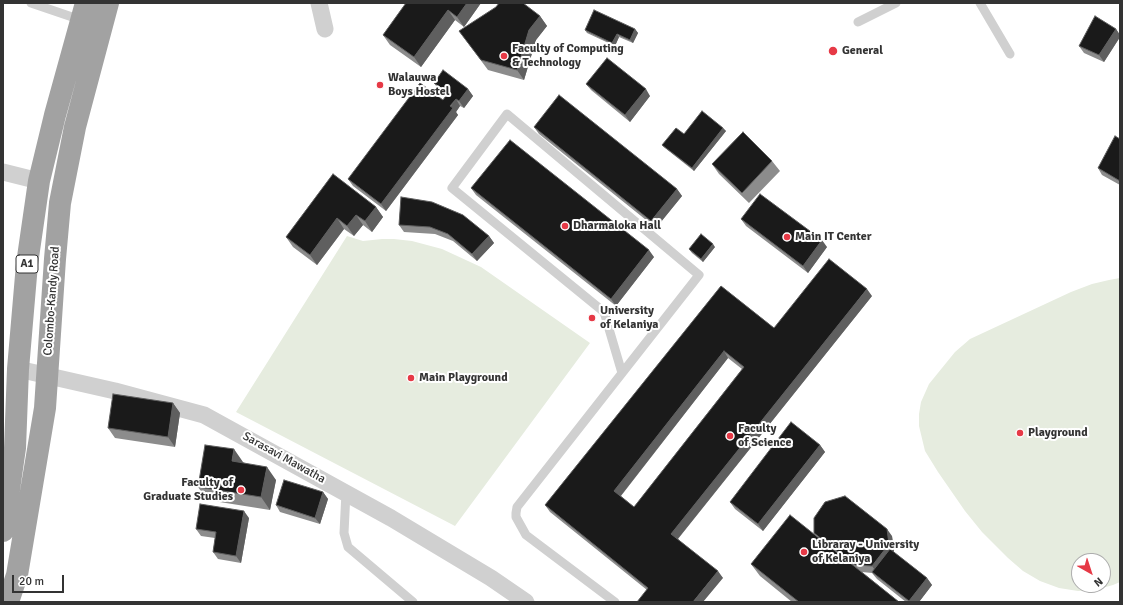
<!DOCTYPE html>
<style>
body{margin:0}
#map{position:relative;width:1123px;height:605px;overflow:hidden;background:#fff;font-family:Signika,sans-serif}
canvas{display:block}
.frame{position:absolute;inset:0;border:4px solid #333;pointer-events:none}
.north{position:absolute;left:1071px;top:553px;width:40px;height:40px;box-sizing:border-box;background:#fff;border:1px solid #adadad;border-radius:50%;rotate:141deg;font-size:11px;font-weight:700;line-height:16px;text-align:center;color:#333}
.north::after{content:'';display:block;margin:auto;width:14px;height:18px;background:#e63946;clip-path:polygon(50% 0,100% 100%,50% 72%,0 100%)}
.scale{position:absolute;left:12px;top:575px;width:52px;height:18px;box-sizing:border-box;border:2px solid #333;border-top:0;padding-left:5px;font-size:12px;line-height:14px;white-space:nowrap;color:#333;-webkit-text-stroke:3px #fff;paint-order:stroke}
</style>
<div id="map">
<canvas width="1123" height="605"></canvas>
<div class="frame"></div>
<div class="north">N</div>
<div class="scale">20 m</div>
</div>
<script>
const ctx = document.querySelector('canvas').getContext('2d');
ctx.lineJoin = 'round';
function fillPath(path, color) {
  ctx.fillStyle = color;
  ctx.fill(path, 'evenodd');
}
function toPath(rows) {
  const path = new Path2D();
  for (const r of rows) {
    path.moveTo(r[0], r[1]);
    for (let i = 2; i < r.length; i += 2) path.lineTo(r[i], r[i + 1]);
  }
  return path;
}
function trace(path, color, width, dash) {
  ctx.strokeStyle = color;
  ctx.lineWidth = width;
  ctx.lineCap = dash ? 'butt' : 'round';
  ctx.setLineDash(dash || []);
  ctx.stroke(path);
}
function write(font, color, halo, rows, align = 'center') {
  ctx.font = font + ' Signika,sans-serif';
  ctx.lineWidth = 4;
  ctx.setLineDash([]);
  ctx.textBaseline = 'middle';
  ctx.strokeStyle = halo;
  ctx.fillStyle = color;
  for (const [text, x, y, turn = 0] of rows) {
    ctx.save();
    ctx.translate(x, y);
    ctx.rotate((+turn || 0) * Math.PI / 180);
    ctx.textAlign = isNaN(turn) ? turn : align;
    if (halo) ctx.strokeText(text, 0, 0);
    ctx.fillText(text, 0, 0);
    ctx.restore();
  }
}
fillPath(toPath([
 [347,236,363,241,382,239,394,239,412,241,442,249,481,267,590,343,455,526,236,412],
 [1120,278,1120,582,1113,585,1095,590,1078,591,1059,588,1040,581,1023,571,1008,558,982,532,965,511,938,472,925,451,919,426,919,414,921,402,929,384,955,352,970,339,1071,292,1092,284,1109,280],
 [1079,561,1103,561,1103,585,1079,585]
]), '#e6ecdf');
trace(toPath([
 [31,3,81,20],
 [980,3,1010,54],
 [858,22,896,3],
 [346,492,344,533,348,547,413,602],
 [615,602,526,535,516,517,516,513,517,507,699,275,507,114,452,188,604,312,622,373]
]), '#d0d0d0', 9);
trace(toPath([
 [319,3,325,29],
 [3,172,39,181],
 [18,369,115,391,204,415,391,518,491,578,526,602]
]), '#d0d0d0', 17);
trace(toPath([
 [3,531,15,448,18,369,27,264,39,181,55,115,86,3],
 [8,602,17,575,45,408,55,259,60,203,75,127,108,3]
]), '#a2a2a2', 22);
fillPath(toPath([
 [406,3,481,3,464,27,455,20,421,67,390,45,383,35],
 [540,16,547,26,536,40,524,80,488,70,459,31],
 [635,29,638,33,633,43,619,37,615,46,587,33,585,30],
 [1116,29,1120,35,1120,37,1104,62,1084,53,1079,46],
 [434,83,468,89,473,96,464,108,460,106,456,112,458,115,386,211,353,186,348,179,443,100,446,95,439,90],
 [586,84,650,96,630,122,591,90],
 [534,127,677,189,682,196,656,228,539,134],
 [723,128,726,131,694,171,665,148,662,145,684,134],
 [1120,139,1120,185,1102,175,1098,168],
 [772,161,780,171,749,203,719,174,712,164],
 [333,174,376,207,383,217,372,232,363,225,354,236,344,229,317,265,293,247,286,237],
 [471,188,654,257,616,306,476,195],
 [401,197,489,236,494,243,477,261,453,241,435,234,404,232,399,225],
 [741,219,827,247,808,273,746,226],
 [715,247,703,262,692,253,689,249],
 [721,286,774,328,872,296,678,539,723,578,647,590,550,512,545,505],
 [728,358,742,369,634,507,621,496],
 [173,403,180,413,175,447,115,438,108,428],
 [820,445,825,452,763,531,735,509,730,502],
 [243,462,276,480,270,510,207,500,198,487],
 [323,492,328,499,320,524,280,512,276,505],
 [249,518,241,563,218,559,213,552,215,538,201,536,196,529],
 [814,533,892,536,894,551,893,552,927,578,932,585,919,602,906,602,877,579,872,573,862,572,899,602,792,602,760,576,751,564,818,537]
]), '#8c8c8c');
fillPath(toPath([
 [467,3,481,3,464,27,457,17],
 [448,10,455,20,421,67,414,57],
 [540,16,547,26,536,40,524,80,517,70,529,30],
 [635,29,638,33,633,43,630,40],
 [1116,29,1120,35,1120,37,1104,62,1099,55],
 [617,34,619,37,615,46,612,43],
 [468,89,473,96,464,108,459,101],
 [646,89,650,96,630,122,625,115],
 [456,99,460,106,456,112,458,115,386,211,381,204],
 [723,128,726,131,694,171,692,168],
 [677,189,682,196,656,228,651,221],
 [376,207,383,217,372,232,365,221],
 [356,215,363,225,354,236,347,226],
 [337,218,344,229,317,265,310,255],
 [489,236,494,243,477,261,472,254],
 [822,240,827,247,808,273,803,266],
 [713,244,715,247,703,262,701,259],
 [649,250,654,257,616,306,611,299],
 [867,289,872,296,676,541,671,534],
 [724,351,728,358,619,498,614,491],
 [173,403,180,413,175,447,168,437],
 [820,445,825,452,763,531,758,524],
 [234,449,243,462,241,474,232,461],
 [267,467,276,480,270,510,261,497],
 [323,492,328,499,320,524,315,518],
 [244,511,249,518,241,563,236,556],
 [887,529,892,536,894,551,877,573,872,566],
 [718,571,723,578,703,602,693,602],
 [927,578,932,585,919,602,909,602,909,601]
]), '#5f5f5f');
const building = toPath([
 [406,3,467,3,457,17,448,10,414,57,383,35,406,3],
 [499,3,523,3,540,16,529,30,517,70,481,60,459,31,496,7,499,3],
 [594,10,635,29,630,40,617,34,612,43,585,30,594,10],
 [1095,16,1116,29,1099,55,1079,46,1095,16],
 [607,58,646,89,625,115,586,84,607,58],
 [443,70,468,89,459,101,456,99,450,106,453,108,381,204,348,179,420,83,443,100,448,93,434,83,443,70],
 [559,95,677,189,651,221,534,127,559,95],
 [702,111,723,128,692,168,662,145,676,128,684,134,702,111],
 [743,132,772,161,742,193,712,164,743,132],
 [1115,136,1120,139,1120,181,1098,168,1115,136],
 [510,140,649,250,611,299,471,188,510,140],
 [333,174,376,207,365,221,356,215,347,226,337,218,310,255,286,237,333,174],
 [760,194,822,240,803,266,741,219,760,194],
 [401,197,432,202,463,215,489,236,472,254,448,234,430,227,399,225,401,197],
 [701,234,713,244,701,259,689,249,701,234],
 [829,259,867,289,671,534,718,571,693,602,637,602,648,588,545,505,721,286,774,328,829,259],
 [724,351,744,367,634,507,614,491,724,351],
 [113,394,173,403,168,437,108,428,113,394],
 [791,422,820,445,758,524,730,502,791,422],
 [205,445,234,449,232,461,267,467,261,497,198,487,205,445],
 [284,480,323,492,315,518,276,505,284,480],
 [845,496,887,529,889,544,872,566,855,565,814,533,814,518,825,502,845,496],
 [200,504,244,511,236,556,213,552,216,532,196,529,200,504],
 [790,515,899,602,799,602,751,564,790,515],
 [890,549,927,578,909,601,872,572,890,549]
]);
fillPath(building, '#1a1a1a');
trace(building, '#5f5f5f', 1);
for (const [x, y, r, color] of [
 [833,51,5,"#e63946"],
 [504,56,4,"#e63946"],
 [380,85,4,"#e63946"],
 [565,226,4,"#e63946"],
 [787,237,4,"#e63946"],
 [592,318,4,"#e63946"],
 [411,378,4,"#e63946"],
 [1020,433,4,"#e63946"],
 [730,436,4,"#e63946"],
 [241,490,4,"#e63946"],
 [804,552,4,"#e63946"]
]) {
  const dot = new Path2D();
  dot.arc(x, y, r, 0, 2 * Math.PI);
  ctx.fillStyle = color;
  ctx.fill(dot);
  trace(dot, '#fff', 1.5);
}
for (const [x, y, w] of [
 [27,264,22]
]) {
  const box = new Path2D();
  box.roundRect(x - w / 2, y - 9, w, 18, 3);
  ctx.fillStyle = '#fff';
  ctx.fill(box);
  trace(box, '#333', 1);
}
write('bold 11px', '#333', null, [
 ["A1",27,264]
]);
write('bold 12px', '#333', '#fff', [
 ["Faculty of Computing",512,49],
 ["& Technology",512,63],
 ["General",842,51],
 ["Walauwa",388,78],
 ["Boys Hostel",388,92],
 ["Dharmaloka Hall",573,226],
 ["Main IT Center",795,237],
 ["University",600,311],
 ["of Kelaniya",600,325],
 ["Main Playground",419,378],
 ["Faculty",738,429],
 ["of Science",738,443],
 ["Playground",1028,433],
 ["Faculty of",233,483,"right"],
 ["Graduate Studies",233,497,"right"],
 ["Libraray - University",812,545],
 ["of Kelaniya",812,559]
], 'left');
write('12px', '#333', '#fff', [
 ["Colombo-Kandy Road",52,301,-86],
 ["Sarasavi Mawatha",284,458,29]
]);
</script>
